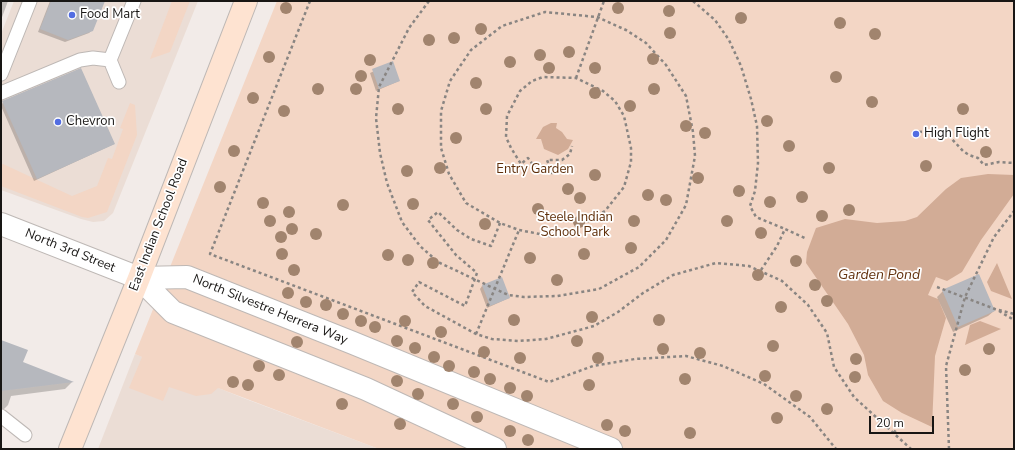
<!DOCTYPE html>
<style>
body{margin:0}
#map{position:relative;width:1015px;height:450px;overflow:hidden;background:#f2ebe8;font-family:"Nunito Sans",sans-serif}
canvas{display:block}
.frame{position:absolute;inset:0;border:2px solid #181614;pointer-events:none}
.scale{position:absolute;left:869px;top:416px;width:65px;height:18px;box-sizing:border-box;border:2px solid #181614;border-top:0;padding-left:5px;font-size:12px;line-height:14px;white-space:nowrap;color:#181614;-webkit-text-stroke:3px #fff;paint-order:stroke}
</style>
<div id="map">
<canvas width="1015" height="450"></canvas>
<div class="frame"></div>
<div class="scale">20 m</div>
</div>
<script>
const ctx = document.querySelector('canvas').getContext('2d');
ctx.lineJoin = 'round';
function fillPath(path, color) {
  ctx.fillStyle = color;
  ctx.fill(path, 'evenodd');
}
function toPath(rows) {
  const path = new Path2D();
  for (const r of rows) {
    path.moveTo(r[0], r[1]);
    for (let i = 2; i < r.length; i += 2) path.lineTo(r[i], r[i + 1]);
  }
  return path;
}
function trace(path, color, width, dash) {
  ctx.strokeStyle = color;
  ctx.lineWidth = width;
  ctx.lineCap = dash ? 'butt' : 'round';
  ctx.setLineDash(dash || []);
  ctx.stroke(path);
}
function write(font, color, halo, rows, align = 'center') {
  ctx.font = font + ' "Nunito Sans",sans-serif';
  ctx.lineWidth = 3.5;
  ctx.setLineDash([]);
  ctx.textBaseline = 'middle';
  ctx.strokeStyle = halo;
  ctx.fillStyle = color;
  for (const [text, x, y, turn = 0] of rows) {
    ctx.save();
    ctx.translate(x, y);
    ctx.rotate((+turn || 0) * Math.PI / 180);
    ctx.textAlign = isNaN(turn) ? turn : align;
    if (halo) ctx.strokeText(text, 0, 0);
    ctx.fillText(text, 0, 0);
    ctx.restore();
  }
}
fillPath(toPath([
 [14,1,198,1,113,213,104,221,93,222,81,219,1,190,1,34],
 [135,354,243,398,379,449,98,449]
]), '#ebddd5');
fillPath(toPath([
 [172,1,190,1,170,52,150,59],
 [277,1,1014,1,1014,449,379,449,218,388,211,394,196,396,169,387,163,401,129,388,142,357,135,354],
 [130,103,135,105,137,135,107,212,88,218,82,217,1,186,1,165,3,164,72,196,97,186,108,158,112,159,123,129,120,128]
]), '#f3d6c5');
fillPath(toPath([
 [551,123,557,123,556,128,562,132,567,139,573,140,568,149,558,155,544,149,541,139,536,139,543,127],
 [988,174,1014,175,1014,194,981,240,962,272,947,281,936,277,928,295,938,299,946,318,935,356,932,427,902,413,883,401,868,375,864,355,848,324,806,263,807,252,816,228,845,219,877,223,905,221,917,217,946,189,961,178],
 [997,263,1012,299,991,291,987,282],
 [980,321,1001,329,965,345,970,325]
]), '#d2ac96');
fillPath(toPath([
 [1,1,8,1,1,20],
 [50,1,104,1,92,30,89,33,65,42,38,32],
 [392,63,399,81,376,91,370,73],
 [3,102,114,144,34,181,1,106],
 [482,286,509,298,487,308,480,289],
 [943,291,994,311,988,316,953,332,937,297],
 [1,342,22,363,72,382,65,389,11,396,8,405,1,412]
]), '#0003');
fillPath(toPath([
 [51,1,105,1,93,31,68,40,40,29],
 [393,61,400,81,379,89,372,69],
 [81,68,115,144,37,179,2,101],
 [979,274,995,311,958,327,942,290],
 [502,277,510,298,490,306,482,285],
 [1,340,28,350,23,362,74,382,1,391]
]), '#b6b8be');
const service = toPath([
 [1,74,30,1],
 [119,82,110,60,134,1],
 [1,93,80,60,93,58,110,60],
 [1,416,25,435]
]);
const minor = toPath([
 [139,278,187,277,353,343,611,449],
 [139,278,173,312,366,389,495,449]
]);
const tertiary = toPath([
 [1,224,139,278]
]);
const secondary = toPath([
 [70,449,139,278,246,1]
]);
trace(service, '#beb8b5', 15);
trace(minor, '#beb8b5', 24);
trace(tertiary, '#beb8b5', 24);
trace(secondary, '#beb8b5', 24);
trace(toPath([
 [310,1,210,254,549,382,593,366,635,359,686,356,723,366,764,384,810,417,836,449],
 [429,1,409,28,379,87,376,118,380,153,387,183,402,222,420,246,438,262,508,295,524,297,557,296,599,289,639,267,666,240,686,205,695,156,693,132,686,96,666,65,646,43,626,30,597,17,545,12,502,26,471,50,450,81,441,111,441,148,449,174,466,203,500,223,519,230,550,236,565,235,605,211,624,187,631,162,631,148,624,116,615,101,603,91,576,78,543,77,532,81,520,91,507,116,506,137,511,148,521,164,528,158,536,169,552,173,547,160,562,160,570,154,572,146],
 [693,1,715,20,729,40,741,66,751,99,757,126,758,163,755,191,750,206,756,217,785,229],
 [576,78,604,1],
 [919,132,934,131,950,137,963,151,969,155,978,158,984,165,999,162,1014,163],
 [500,223,491,246,471,239,457,230,438,212,428,220,456,255,477,273,465,306,419,282,412,292,425,306,476,334,492,339,518,341,546,339,594,326,618,312,643,293,673,275,716,263,749,266,782,281,808,305,827,333,834,367,854,397,911,449],
 [761,270,777,246,785,229,805,238],
 [937,287,995,309,1014,314],
 [999,311,1014,320],
 [476,334,519,230],
 [894,433,903,418],
 [949,449,946,366,965,297,994,237,1014,211]
]), '#898582', 2.5, [3, 3]);
trace(service, '#fff', 13);
trace(minor, '#fff', 22);
trace(tertiary, '#fff', 22);
trace(secondary, '#fee3d1', 22);
ctx.fillStyle = '#a1846e';
for (const [x, y] of [
 [286,8],
 [618,8],
 [669,11],
 [741,18],
 [840,23],
 [481,29],
 [670,33],
 [875,34],
 [454,38],
 [429,40],
 [569,52],
 [540,55],
 [269,57],
 [653,59],
 [370,60],
 [510,62],
 [549,68],
 [595,68],
 [361,76],
 [836,77],
 [476,83],
 [318,89],
 [356,89],
 [654,89],
 [595,93],
 [253,98],
 [872,102],
 [630,106],
 [398,109],
 [486,109],
 [963,109],
 [284,111],
 [767,121],
 [686,126],
 [705,133],
 [456,138],
 [789,146],
 [234,151],
 [986,152],
 [926,166],
 [440,168],
 [829,168],
 [407,171],
 [595,175],
 [698,178],
 [220,187],
 [568,189],
 [739,191],
 [648,195],
 [802,197],
 [580,198],
 [666,200],
 [770,202],
 [263,203],
 [413,204],
 [343,205],
 [538,209],
 [849,210],
 [289,212],
 [822,216],
 [270,221],
 [634,221],
 [727,221],
 [579,222],
 [485,224],
 [292,229],
 [761,233],
 [316,234],
 [281,237],
 [631,248],
 [282,254],
 [584,254],
 [388,255],
 [530,258],
 [408,260],
 [796,261],
 [433,263],
 [294,270],
 [758,275],
 [557,280],
 [815,285],
 [288,293],
 [827,301],
 [306,302],
 [326,305],
 [781,307],
 [343,314],
 [592,317],
 [514,320],
 [659,320],
 [361,321],
 [405,321],
 [375,327],
 [441,332],
 [397,341],
 [577,341],
 [297,342],
 [773,346],
 [415,348],
 [663,349],
 [989,349],
 [484,352],
 [700,353],
 [434,357],
 [520,358],
 [598,358],
 [856,359],
 [259,366],
 [449,366],
 [965,370],
 [474,372],
 [279,375],
 [765,376],
 [855,377],
 [490,379],
 [685,379],
 [397,381],
 [233,382],
 [248,385],
 [589,385],
 [510,388],
 [418,394],
 [527,396],
 [796,396],
 [342,404],
 [453,404],
 [827,409],
 [477,417],
 [777,418],
 [400,424],
 [607,425],
 [510,431],
 [625,431],
 [690,433],
 [528,440]
]) {
  ctx.beginPath();
  ctx.arc(x, y, 6, 0, 2 * Math.PI);
  ctx.fill();
}
for (const [x, y, r, color] of [
 [72,15,4,"#526de2"],
 [58,122,4,"#526de2"],
 [916,134,4,"#526de2"]
]) {
  const dot = new Path2D();
  dot.arc(x, y, r, 0, 2 * Math.PI);
  ctx.fillStyle = color;
  ctx.fill(dot);
  trace(dot, '#fff', 1.5);
}
write('13px', '#181614', '#fff', [
 ["Food Mart",80,15],
 ["Chevron",66,122],
 ["High Flight",924,134]
], 'left');
write('13px', '#5f2f0a', '#fff', [
 ["Entry Garden",535,170],
 ["Steele Indian",575,218],
 ["School Park",575,233]
]);
write('13px', '#181614', '#fff', [
 ["East Indian School Road",159,225,-69],
 ["North 3rd Street",70,251,22],
 ["North Silvestre Herrera Way",270,310,22]
]);
write('italic 14px', '#63320e', '#fff', [
 ["Garden Pond",879,276]
]);
</script>
